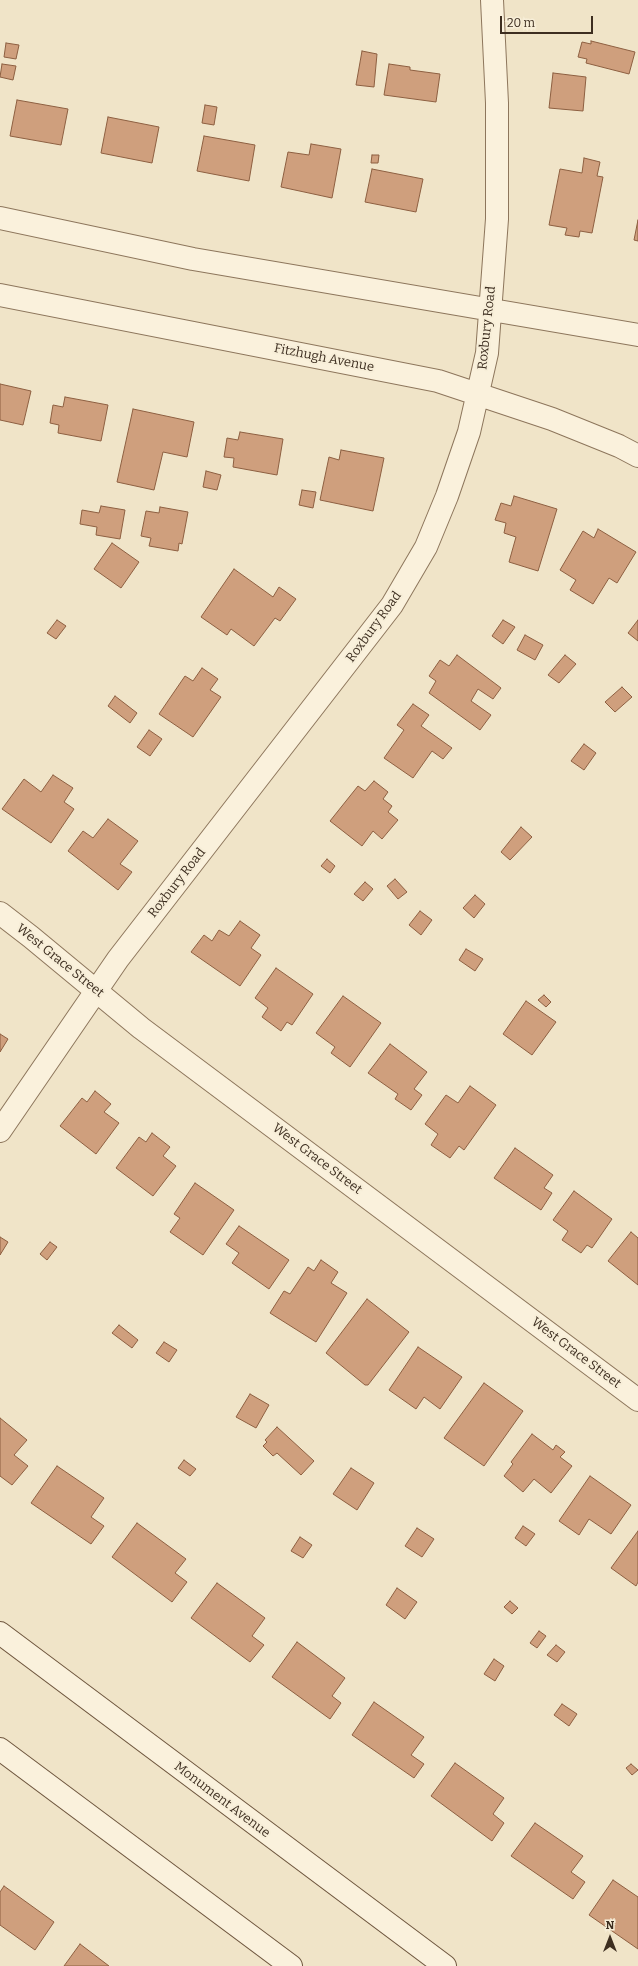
<!DOCTYPE html>
<style>
body{margin:0}
#map{position:relative;width:638px;height:1966px;overflow:hidden;background:#f0e4c8;font-family:Bitter,serif}
canvas{display:block}
.north{position:absolute;left:590px;top:1918px;width:40px;height:40px;-webkit-text-stroke:3px #f7eed8;paint-order:stroke;rotate:0deg;font-size:11px;font-weight:700;line-height:16px;text-align:center;color:#3d2e20}
.north::after{content:'';display:block;margin:auto;width:14px;height:18px;background:#3d2e20;clip-path:polygon(50% 0,100% 100%,50% 72%,0 100%)}
.scale{position:absolute;left:500px;top:16px;width:93px;height:18px;box-sizing:border-box;border:2px solid #3d2e20;border-top:0;padding-left:5px;font-size:12px;line-height:14px;white-space:nowrap;color:#3d2e20;-webkit-text-stroke:3px #f7eed8;paint-order:stroke}
</style>
<div id="map">
<canvas width="638" height="1966"></canvas>
<div class="north">N</div>
<div class="scale">20 m</div>
</div>
<script>
const ctx = document.querySelector('canvas').getContext('2d');
ctx.lineJoin = 'round';
function fillPath(path, color) {
  ctx.fillStyle = color;
  ctx.fill(path, 'evenodd');
}
function toPath(rows) {
  const path = new Path2D();
  for (const r of rows) {
    path.moveTo(r[0], r[1]);
    for (let i = 2; i < r.length; i += 2) path.lineTo(r[i], r[i + 1]);
  }
  return path;
}
function trace(path, color, width, dash) {
  ctx.strokeStyle = color;
  ctx.lineWidth = width;
  ctx.lineCap = dash ? 'butt' : 'round';
  ctx.setLineDash(dash || []);
  ctx.stroke(path);
}
function write(font, color, halo, rows, align = 'center') {
  ctx.font = font + ' Bitter,serif';
  ctx.lineWidth = 4;
  ctx.setLineDash([]);
  ctx.textBaseline = 'middle';
  ctx.strokeStyle = halo;
  ctx.fillStyle = color;
  for (const [text, x, y, turn = 0] of rows) {
    ctx.save();
    ctx.translate(x, y);
    ctx.rotate((+turn || 0) * Math.PI / 180);
    ctx.textAlign = isNaN(turn) ? turn : align;
    if (halo) ctx.strokeText(text, 0, 0);
    ctx.fillText(text, 0, 0);
    ctx.restore();
  }
}
const building = toPath([
 [591,41,635,52,629,74,586,63,587,59,578,57,582,42,591,44,591,41],
 [6,43,19,45,16,59,4,57,6,43],
 [362,51,377,54,374,87,356,85,362,51],
 [2,64,16,66,13,80,0,77,2,64],
 [389,64,410,67,410,70,440,74,436,102,384,95,389,64],
 [553,73,586,77,583,111,549,108,553,73],
 [17,100,68,109,61,145,10,136,17,100],
 [205,105,217,107,214,125,202,123,205,105],
 [108,117,159,127,152,163,101,153,108,117],
 [204,136,255,145,249,181,197,171,204,136],
 [311,144,341,149,332,198,281,187,288,152,309,155,311,144],
 [372,155,379,155,378,163,371,163,372,155],
 [584,158,600,162,597,176,603,177,592,233,580,231,579,237,565,235,567,228,549,225,560,169,582,173,584,158],
 [372,169,423,179,416,212,365,202,372,169],
 [638,220,638,241,634,240,638,220],
 [0,384,31,391,23,425,0,420,0,384],
 [65,397,108,405,101,441,58,433,59,425,50,423,53,405,63,407,65,397],
 [133,409,194,422,187,457,163,452,154,490,117,482,133,409],
 [240,432,283,439,277,475,233,467,234,458,224,457,227,438,238,440,240,432],
 [341,450,384,458,373,511,320,500,329,457,339,460,341,450],
 [206,471,221,475,217,490,203,487,206,471],
 [302,490,316,492,313,508,299,505,302,490],
 [514,496,557,509,538,571,509,562,516,537,504,533,506,523,495,520,501,503,511,506,514,496],
 [101,506,125,510,120,539,96,535,97,527,80,524,82,510,99,513,101,506],
 [160,507,188,512,182,544,179,543,178,551,149,546,151,538,141,536,146,511,159,513,160,507],
 [598,529,636,552,617,583,609,578,593,604,570,590,576,580,560,570,583,531,594,538,598,529],
 [112,543,139,562,121,588,94,569,112,543],
 [234,569,273,597,279,587,296,599,280,621,275,618,254,646,231,629,227,635,201,617,234,569],
 [57,620,66,626,56,639,47,633,57,620],
 [503,620,515,627,503,644,492,636,503,620],
 [638,620,638,641,628,633,638,620],
 [525,635,543,645,535,660,517,650,525,635],
 [457,655,501,688,493,699,478,689,471,701,491,715,480,730,429,693,436,681,429,676,440,660,449,666,457,655],
 [565,655,576,664,559,683,548,675,565,655],
 [202,668,218,679,210,690,221,697,193,737,159,714,185,676,193,681,202,668],
 [622,687,632,697,615,712,605,702,622,687],
 [115,696,137,713,130,723,108,706,115,696],
 [413,704,429,715,421,726,452,748,443,759,432,751,413,778,384,758,404,730,397,725,413,704],
 [149,730,162,739,150,756,137,747,149,730],
 [584,744,596,753,584,770,571,761,584,744],
 [53,775,73,788,64,802,74,809,51,843,2,809,24,779,41,792,53,775],
 [374,781,388,792,383,799,392,806,388,812,398,820,382,839,373,831,362,846,330,821,358,786,365,791,374,781],
 [108,819,138,841,120,864,132,872,118,890,68,851,83,831,93,838,108,819],
 [521,827,532,837,510,860,501,852,521,827],
 [327,859,335,866,330,873,321,866,327,859],
 [395,879,407,892,398,899,387,886,395,879],
 [365,882,373,889,363,901,354,894,365,882],
 [475,895,485,904,474,918,463,908,475,895],
 [420,911,432,920,421,935,409,925,420,911],
 [240,921,260,935,251,948,261,955,240,986,191,952,204,935,212,941,219,930,229,936,240,921],
 [466,949,483,959,475,971,459,960,466,949],
 [276,968,313,994,292,1025,287,1022,281,1031,262,1017,268,1008,255,998,276,968],
 [544,995,551,1002,546,1007,538,1000,544,995],
 [343,996,381,1023,350,1067,331,1053,335,1047,316,1033,343,996],
 [526,1001,556,1022,532,1055,503,1034,526,1001],
 [0,1034,8,1039,0,1052,0,1034],
 [390,1044,427,1072,414,1089,422,1095,411,1110,395,1099,398,1094,368,1073,390,1044],
 [470,1086,496,1105,464,1150,459,1146,450,1158,431,1145,438,1134,425,1124,446,1095,458,1103,470,1086],
 [95,1091,111,1104,104,1112,119,1123,96,1154,60,1126,82,1098,87,1102,95,1091],
 [152,1133,170,1147,163,1156,176,1166,153,1196,116,1168,139,1137,146,1142,152,1133],
 [515,1148,553,1175,544,1188,552,1193,541,1210,494,1178,515,1148],
 [195,1183,234,1210,203,1255,170,1232,180,1218,174,1214,195,1183],
 [574,1191,612,1219,592,1248,587,1245,581,1253,562,1240,568,1231,553,1220,574,1191],
 [239,1226,289,1260,269,1289,232,1263,239,1253,226,1244,239,1226],
 [631,1232,638,1238,638,1285,608,1261,631,1232],
 [0,1237,8,1242,0,1255,0,1237],
 [50,1242,57,1247,47,1260,40,1254,50,1242],
 [321,1260,338,1272,331,1283,347,1293,316,1342,270,1313,284,1291,290,1294,308,1267,314,1271,321,1260],
 [367,1299,409,1332,368,1385,365,1385,326,1353,367,1299],
 [119,1325,138,1340,132,1348,112,1333,119,1325],
 [164,1342,177,1350,169,1362,156,1353,164,1342],
 [418,1347,462,1377,440,1409,424,1397,416,1409,389,1390,418,1347],
 [484,1383,523,1411,484,1466,444,1438,484,1383],
 [250,1394,269,1405,256,1428,236,1417,250,1394],
 [0,1418,27,1440,14,1455,28,1466,12,1485,0,1476,0,1418],
 [277,1427,314,1461,301,1475,277,1453,273,1456,263,1446,267,1442,265,1440,277,1427],
 [532,1434,553,1450,556,1445,565,1452,560,1457,572,1466,551,1493,534,1479,523,1492,504,1476,513,1464,511,1462,532,1434],
 [184,1460,196,1469,190,1476,178,1468,184,1460],
 [57,1466,104,1498,91,1517,104,1526,91,1544,31,1503,57,1466],
 [351,1468,374,1483,357,1510,333,1494,351,1468],
 [590,1476,631,1505,611,1534,589,1519,579,1535,559,1521,590,1476],
 [137,1523,186,1559,175,1573,187,1582,172,1602,112,1557,137,1523],
 [523,1526,535,1534,526,1546,515,1538,523,1526],
 [417,1528,434,1539,422,1557,405,1546,417,1528],
 [638,1531,638,1582,636,1586,611,1568,638,1531],
 [300,1537,312,1545,303,1558,291,1551,300,1537],
 [217,1583,265,1618,252,1636,264,1645,250,1662,191,1618,217,1583],
 [397,1588,417,1602,405,1619,386,1605,397,1588],
 [510,1601,518,1608,512,1614,504,1607,510,1601],
 [539,1631,546,1636,537,1648,530,1643,539,1631],
 [297,1642,345,1678,332,1696,341,1703,330,1719,272,1677,297,1642],
 [556,1645,565,1652,557,1662,547,1655,556,1645],
 [494,1659,504,1666,495,1681,484,1674,494,1659],
 [374,1702,424,1737,411,1755,424,1764,414,1778,352,1735,374,1702],
 [562,1704,577,1714,569,1726,554,1715,562,1704],
 [455,1763,504,1798,493,1814,504,1823,492,1841,431,1796,455,1763],
 [631,1764,638,1770,632,1775,626,1768,631,1764],
 [535,1823,583,1856,571,1872,585,1882,573,1899,511,1856,535,1823],
 [613,1880,638,1897,638,1949,589,1915,613,1880],
 [4,1886,54,1922,35,1950,0,1925,0,1892,4,1886],
 [80,1944,109,1966,64,1966,80,1944]
]);
fillPath(building, '#cf9f7d');
trace(building, '#8d5f41', 1);
const street = toPath([
 [0,218,193,259,638,335],
 [0,295,438,381,552,419,619,446,638,456],
 [0,913,31,937,141,1028,638,1400],
 [0,1131,118,959,392,605,426,547,447,496,469,432,487,353,497,219,497,103,492,0]
]);
const secondary = toPath([
 [0,1633,445,1966],
 [0,1749,291,1966]
]);
trace(street, '#8d765c', 24);
trace(secondary, '#6f573f', 24);
trace(street, '#faf1dc', 22);
trace(secondary, '#faf1dc', 22);
write('13px', '#3d2e20', '#f7eed8', [
 ["Roxbury Road",487,328,-84],
 ["Fitzhugh Avenue",324,358,11],
 ["Roxbury Road",374,627,-54],
 ["Roxbury Road",177,883,-52],
 ["West Grace Street",60,961,39],
 ["West Grace Street",317,1159,37],
 ["West Grace Street",576,1353,37],
 ["Monument Avenue",222,1800,37]
]);
</script>
